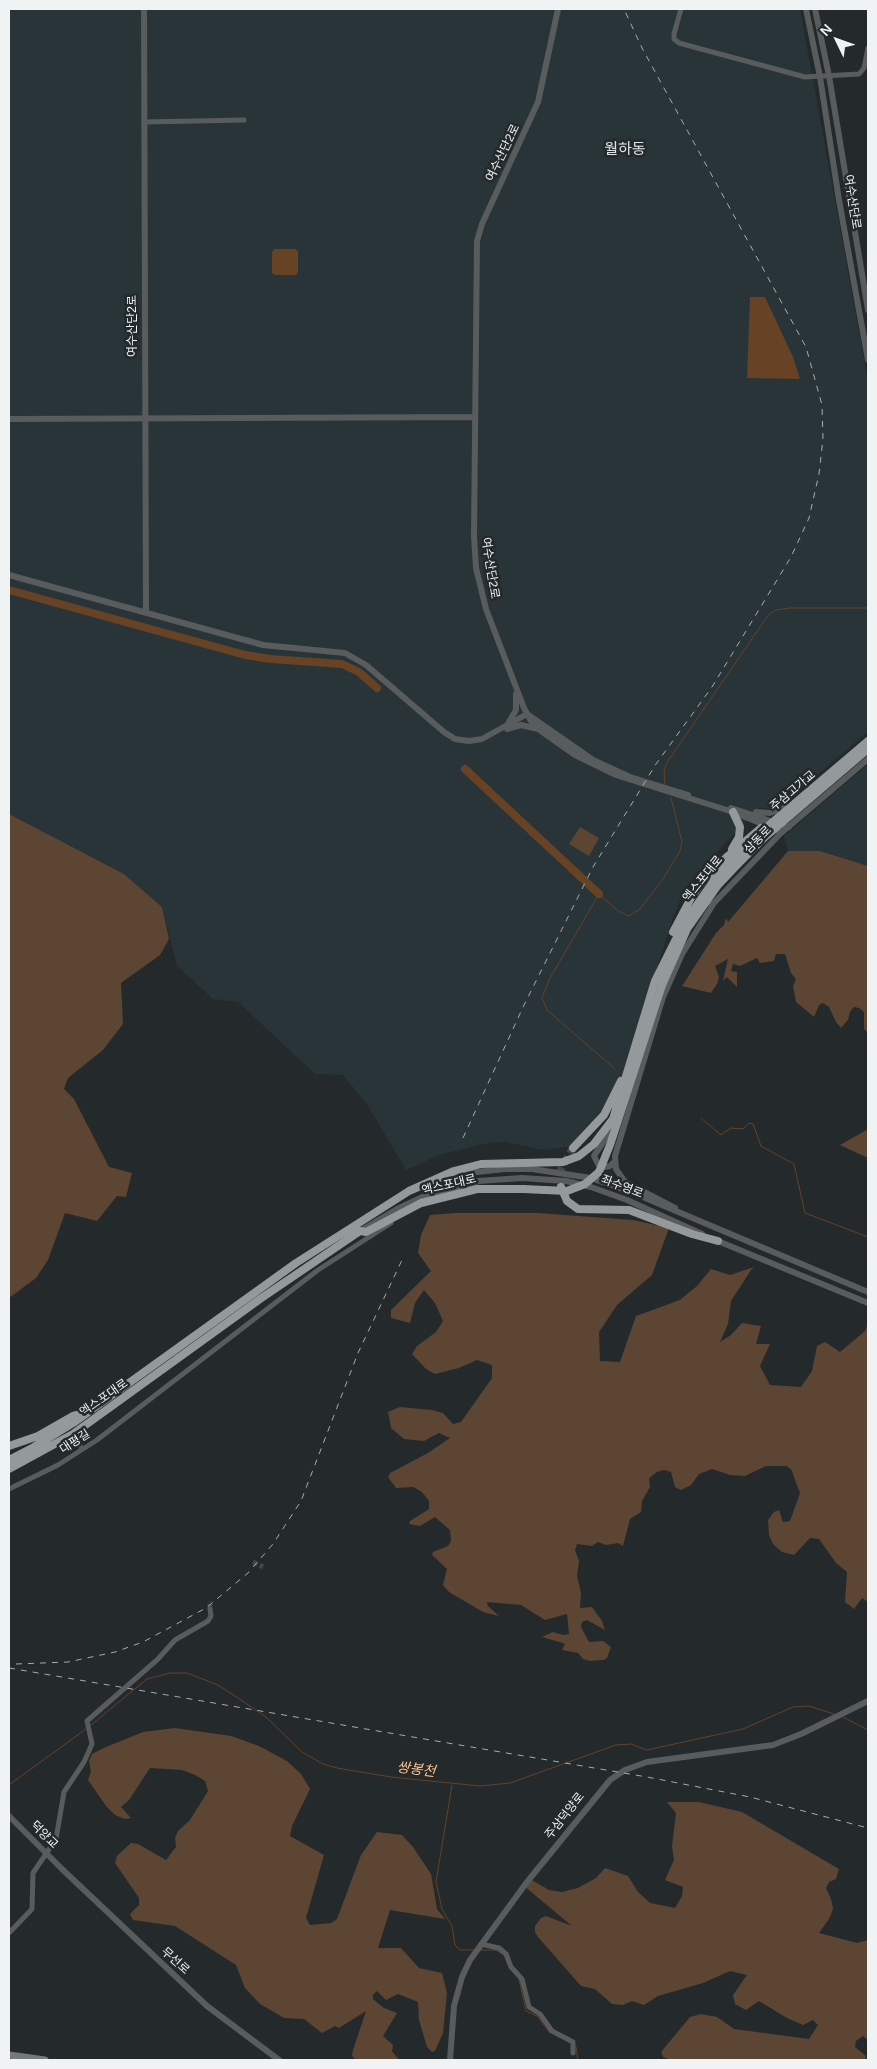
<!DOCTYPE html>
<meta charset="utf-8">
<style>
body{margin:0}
#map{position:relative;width:877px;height:2069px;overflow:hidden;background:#24292b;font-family:Arial,sans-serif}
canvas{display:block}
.frame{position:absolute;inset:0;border:10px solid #eff3f4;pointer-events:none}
.north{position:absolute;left:812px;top:15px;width:50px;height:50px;-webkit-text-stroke:4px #24292b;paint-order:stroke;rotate:312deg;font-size:14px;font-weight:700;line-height:20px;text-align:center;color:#eff3f4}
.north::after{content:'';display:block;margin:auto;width:18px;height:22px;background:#eff3f4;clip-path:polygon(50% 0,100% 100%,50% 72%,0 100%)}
</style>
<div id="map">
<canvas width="877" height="2069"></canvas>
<div class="frame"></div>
<div class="north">N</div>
</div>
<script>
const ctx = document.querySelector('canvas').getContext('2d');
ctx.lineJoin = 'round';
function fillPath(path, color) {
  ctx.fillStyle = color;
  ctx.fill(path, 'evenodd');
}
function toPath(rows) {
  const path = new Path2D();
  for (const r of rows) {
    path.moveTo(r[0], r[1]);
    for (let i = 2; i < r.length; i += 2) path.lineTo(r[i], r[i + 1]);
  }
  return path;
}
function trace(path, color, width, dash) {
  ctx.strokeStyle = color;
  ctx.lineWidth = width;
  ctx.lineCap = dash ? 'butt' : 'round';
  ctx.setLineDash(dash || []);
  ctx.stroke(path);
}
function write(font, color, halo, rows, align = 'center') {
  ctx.font = font + ' Arial,"Noto Sans KR",sans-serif';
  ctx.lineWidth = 5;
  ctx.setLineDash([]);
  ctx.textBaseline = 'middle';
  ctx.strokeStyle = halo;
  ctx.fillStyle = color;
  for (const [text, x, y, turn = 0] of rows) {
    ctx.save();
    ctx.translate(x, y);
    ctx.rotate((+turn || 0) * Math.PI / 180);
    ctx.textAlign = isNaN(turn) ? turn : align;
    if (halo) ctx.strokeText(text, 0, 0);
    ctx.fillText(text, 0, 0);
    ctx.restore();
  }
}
fillPath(toPath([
 [9,9,800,9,868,381,868,732,780,806,771,809,759,808,698,872,684,891,673,918,620,1083,611,1105,575,1146,545,1150,504,1142,488,1143,439,1155,406,1170,366,1103,343,1075,315,1074,238,1002,213,999,177,966,162,907,124,874,9,814],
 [868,764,868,866,820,851,788,851,784,836]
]), '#283438');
fillPath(toPath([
 [9,814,124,874,162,907,169,939,160,955,121,983,123,1024,103,1050,68,1078,64,1089,74,1099,109,1167,132,1173,126,1197,117,1196,97,1221,65,1213,48,1260,36,1278,9,1298],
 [580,827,599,838,589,856,569,844],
 [788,851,820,851,868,866,868,1033,864,1029,864,1012,859,1008,854,1007,850,1012,848,1020,841,1028,836,1022,829,1007,823,1003,819,1005,814,1017,796,1002,793,986,796,979,791,973,785,954,776,954,774,961,760,963,757,958,740,966,733,964,731,971,737,972,737,987,727,977,723,981,728,959,715,966,719,977,717,984,711,993,682,986,716,933,724,925,726,918,728,922],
 [868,1129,868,1158,840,1145],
 [455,1213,538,1213,633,1220,669,1228,652,1275,617,1305,599,1332,600,1361,620,1362,636,1316,680,1300,697,1286,711,1269,730,1275,754,1267,751,1270,731,1301,728,1324,720,1342,731,1335,742,1323,761,1326,756,1344,770,1344,760,1366,770,1385,801,1387,812,1371,817,1346,825,1342,840,1352,865,1331,868,1323,868,1602,862,1598,854,1609,845,1602,847,1572,836,1563,819,1539,810,1538,794,1555,782,1552,773,1544,769,1535,768,1520,774,1512,779,1510,783,1522,790,1521,800,1493,791,1469,786,1466,766,1466,745,1476,730,1475,712,1469,699,1474,691,1485,681,1490,675,1487,671,1472,664,1470,657,1472,649,1478,650,1487,642,1501,641,1512,630,1519,623,1546,618,1543,606,1545,598,1542,592,1546,577,1544,575,1550,579,1561,577,1576,581,1593,580,1608,592,1607,602,1621,605,1630,587,1620,582,1622,581,1627,589,1642,603,1641,611,1647,607,1658,603,1660,590,1661,583,1659,578,1653,562,1650,565,1644,563,1643,542,1637,553,1632,563,1635,569,1634,567,1614,545,1620,521,1605,487,1602,488,1606,499,1616,483,1612,449,1592,443,1585,447,1569,432,1555,433,1552,448,1546,451,1541,450,1530,435,1517,420,1526,409,1524,410,1521,429,1509,429,1501,422,1492,413,1487,396,1488,388,1477,390,1473,428,1453,450,1438,439,1433,424,1441,404,1439,391,1428,388,1412,400,1407,432,1410,443,1413,453,1424,461,1422,492,1378,492,1365,477,1360,459,1368,435,1374,426,1369,412,1354,417,1346,436,1332,443,1321,435,1303,424,1290,415,1303,410,1323,391,1318,391,1310,431,1271,418,1253,421,1235,430,1215],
 [175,1728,231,1736,259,1746,287,1761,301,1774,310,1789,292,1826,290,1836,324,1855,306,1918,310,1925,331,1923,337,1919,361,1855,377,1832,402,1835,413,1847,431,1874,437,1909,445,1919,390,1910,378,1948,401,1948,419,1968,442,1973,447,1993,443,2033,435,2051,432,2052,427,2047,419,2020,418,2002,398,1994,386,2000,377,1991,373,1995,373,1999,384,2008,397,2013,383,2036,393,2045,392,2051,399,2060,356,2060,352,2056,353,2050,366,2011,339,2028,335,2026,322,2033,304,2019,284,2018,260,2004,245,1988,236,1965,175,1926,133,1920,130,1914,139,1905,139,1898,115,1863,117,1856,131,1843,138,1844,166,1860,176,1847,175,1838,178,1831,190,1820,208,1791,205,1781,195,1775,182,1770,150,1768,129,1800,121,1807,131,1818,125,1819,115,1815,106,1806,88,1780,91,1772,89,1761,92,1754,106,1747,143,1732],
 [667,1802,699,1802,742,1812,839,1869,836,1879,829,1882,826,1888,831,1899,833,1909,829,1919,819,1933,857,1943,868,1940,868,2040,863,2036,856,2041,855,2047,866,2056,865,2060,671,2060,663,2057,661,2052,690,2017,701,2014,717,2017,734,2029,809,2039,818,2025,813,2020,803,2025,787,2018,759,2001,746,2010,735,2004,733,1995,747,1975,730,1971,703,1983,658,1996,644,2005,632,2001,623,2005,612,2004,595,1989,581,1986,538,1937,535,1932,535,1926,541,1918,546,1916,572,1926,524,1886,530,1879,549,1890,562,1892,578,1888,596,1878,605,1868,628,1876,638,1892,650,1903,675,1908,682,1896,683,1887,665,1880,674,1860,672,1846,676,1813]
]), '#5c4533');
fillPath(toPath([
 [274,249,295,249,298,251,298,272,296,275,275,275,272,273,272,252],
 [750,297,765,297,793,357,800,379,747,378]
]), '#674224');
trace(toPath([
 [665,784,664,772,666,764,769,614,776,610,790,608,868,608],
 [614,1068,547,1010,542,998,549,980,599,894,618,911,629,916,639,910,663,879,680,851,682,842,671,798],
 [701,1118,721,1135,731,1128,743,1129,749,1123,753,1124,761,1146,794,1164,805,1213,868,1237],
 [843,1717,868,1730],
 [91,1725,147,1679,170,1673,187,1673,218,1685,238,1698,266,1717,302,1752,323,1764,337,1768,391,1777,480,1786,510,1783,616,1745,631,1744,647,1750,743,1729,793,1707,809,1706,834,1714],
 [9,1785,86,1729],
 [452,1785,436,1882,442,1909,452,1926,455,1945,460,1950,475,1950],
 [481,1950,495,1950,501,1953],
 [519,1979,526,2011,537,2016,550,2033],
 [576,2047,578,2060]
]), '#674224', 1);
trace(toPath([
 [9,590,245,655,271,659,342,664,359,672,377,688],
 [465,769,599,894]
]), '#674224', 8);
trace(toPath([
 [253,1562,263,1567],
 [210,1609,210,1601]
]), '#424749', 5, [5, 2.5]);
trace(toPath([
 [561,1187,561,1169,573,1148]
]), '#424749', 8, [8, 4]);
trace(toPath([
 [681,9,674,34,674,39,679,43,805,77,859,74,864,68,868,48],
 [144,122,244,120],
 [73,1434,82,1449],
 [9,1489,58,1465,97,1440,318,1270,391,1223],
 [9,1933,32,1909,33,1873,56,1839,64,1792,84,1762,92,1744,87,1721,158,1659,175,1640,208,1621,211,1616,210,1609],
 [481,1944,499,1948,506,1954,511,1967,522,1979,529,2007,540,2014,552,2031,573,2042,573,2053]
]), '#595c5d', 5);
trace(toPath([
 [144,9,146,613],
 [558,9,538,102,482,224,477,241,474,536,476,568,486,609,524,708,531,721,541,731,575,755,616,775,733,812,782,832],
 [806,9,820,77,839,200,868,360],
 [815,9,829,76,868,310],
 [9,419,475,417],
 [9,575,263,645,345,653,366,665,444,732,455,739,469,741,482,739,527,714],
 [527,714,593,760,630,777,688,795],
 [509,722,516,710,516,694],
 [507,729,521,725,538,729],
 [731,808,789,827],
 [756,812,770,813,784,808],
 [712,905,780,834,868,759],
 [613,1127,594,1156,598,1164,604,1167,610,1166,615,1161],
 [441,1179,467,1173,505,1169,532,1169,591,1178,631,1192,868,1292],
 [675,1208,625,1182,616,1169,615,1156,663,997,682,954,714,903],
 [360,1231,397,1209,429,1194,479,1181,522,1178,566,1181,591,1187,627,1200,702,1234],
 [713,1239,868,1303],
 [63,1870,207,2006,279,2060],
 [450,2060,454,2006,462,1977,470,1960,527,1882,610,1780,625,1770,647,1762,773,1745,801,1734,868,1701]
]), '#595c5d', 6);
trace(toPath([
 [9,2055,45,2060]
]), '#75797b', 7);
trace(toPath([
 [732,849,739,837,740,827,733,812],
 [673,932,691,898,703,880,728,856,761,828],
 [662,985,687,929,718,885,737,865],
 [573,1148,604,1115,621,1081],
 [561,1187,567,1201,578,1209,629,1210,692,1234,718,1241],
 [9,1446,38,1436,73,1416,85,1413],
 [9,1460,34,1447,76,1421,296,1263,409,1191,454,1171,481,1164,563,1162,579,1156,594,1144,613,1119,655,981,683,925,715,879,734,859],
 [9,1469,73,1434,260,1299,360,1231,366,1232,421,1203,477,1189,523,1189]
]), '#949a9c', 8);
trace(toPath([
 [463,1138,524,1005,593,867,656,764,712,687,791,557,809,518,819,474,823,439,822,405,806,347,642,48,624,9],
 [16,1664,68,1662,115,1652,143,1642,206,1608,248,1573,273,1544,301,1501,358,1353,403,1258],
 [9,1668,647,1777,750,1797,868,1828]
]), '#a8acad', 1, [6, 6]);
trace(toPath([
 [9,1816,63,1870]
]), '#595c5d', 6);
trace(toPath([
 [734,859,761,832,868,741],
 [737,865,765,837,868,749],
 [523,1189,567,1191,585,1184,599,1172,610,1145,662,985]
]), '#949a9c', 8);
write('12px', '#eff3f4', '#24292b', [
 ["여수산단2로",503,153,-64],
 ["여수산단로",852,202,81],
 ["여수산단2로",133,326,-90],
 ["여수산단2로",490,568,81],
 ["주삼고가교",793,791,-40],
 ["삼동로",758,840,-45],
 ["엑스포대로",703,879,-51],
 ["엑스포대로",449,1185,-13],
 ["좌수영로",622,1187,21],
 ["엑스포대로",104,1398,-35],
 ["대평길",75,1442,-33],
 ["주삼덕양로",565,1816,-52],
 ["덕양교",44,1835,45],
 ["무선로",175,1961,42]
]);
write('italic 14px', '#febf8d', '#24292b', [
 ["쌍봉천",416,1770,7]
]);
write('15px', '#dde5e7', '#24292b', [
 ["월하동",625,150]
]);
</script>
